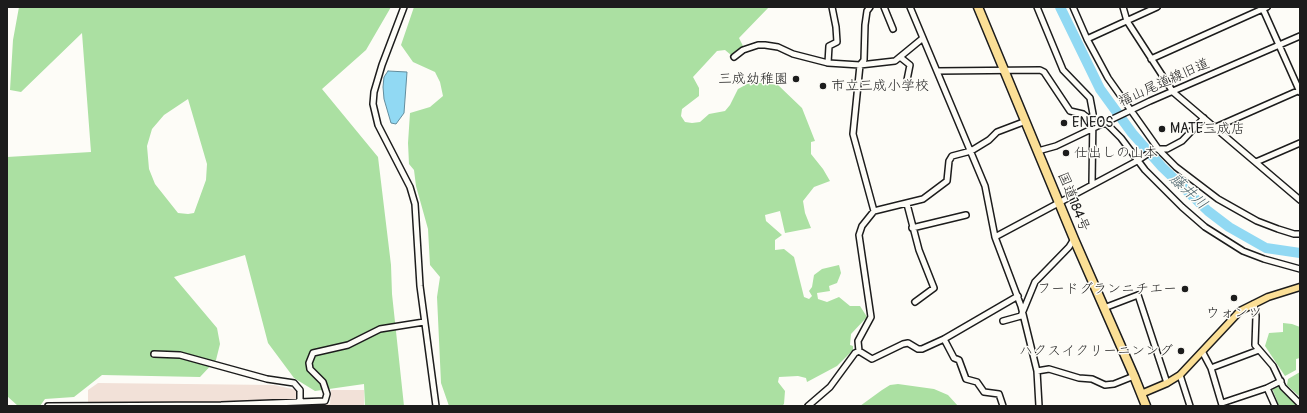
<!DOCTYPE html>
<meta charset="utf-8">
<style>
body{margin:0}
#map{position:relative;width:1307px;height:413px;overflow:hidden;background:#fdfcf7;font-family:Pangolin,sans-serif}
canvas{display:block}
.frame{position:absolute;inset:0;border:8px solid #1c1c1c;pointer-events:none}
</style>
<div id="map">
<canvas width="1307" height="413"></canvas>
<div class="frame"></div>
</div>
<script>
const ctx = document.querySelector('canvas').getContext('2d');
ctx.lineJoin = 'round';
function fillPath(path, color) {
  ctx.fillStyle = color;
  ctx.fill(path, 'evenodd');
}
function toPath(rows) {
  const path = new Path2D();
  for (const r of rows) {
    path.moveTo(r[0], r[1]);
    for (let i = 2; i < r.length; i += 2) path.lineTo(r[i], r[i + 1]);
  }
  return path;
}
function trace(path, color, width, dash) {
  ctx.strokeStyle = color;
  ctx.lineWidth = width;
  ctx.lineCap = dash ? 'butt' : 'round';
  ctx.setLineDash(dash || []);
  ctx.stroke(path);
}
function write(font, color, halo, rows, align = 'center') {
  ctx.font = font + ' Pangolin,"Klee One",sans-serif';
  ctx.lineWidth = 3;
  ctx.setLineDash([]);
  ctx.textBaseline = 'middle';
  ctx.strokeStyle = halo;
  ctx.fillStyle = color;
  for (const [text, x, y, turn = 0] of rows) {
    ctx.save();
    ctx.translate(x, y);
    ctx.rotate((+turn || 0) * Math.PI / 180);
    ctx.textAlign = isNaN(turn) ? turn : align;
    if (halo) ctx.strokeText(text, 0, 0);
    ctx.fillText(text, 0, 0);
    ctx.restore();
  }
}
fillPath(toPath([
 [98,383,274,385,302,391,302,403,330,404,331,390,364,390,364,406,43,406,50,403,88,404,88,390]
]), '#f2e1d8');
fillPath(toPath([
 [19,7,391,7,366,50,322,89,378,157,391,265,392,294,404,406,365,406,364,384,315,391,294,378,268,343,245,255,174,277,217,328,220,344,216,360,200,377,102,375,74,397,45,399,40,406,18,406,7,396,7,157,91,152,82,33,21,92,10,90,13,40],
 [188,99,207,164,206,180,194,213,188,214,178,213,155,184,149,169,147,146,152,129,164,115],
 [414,7,769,7,739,38,743,46,731,55,725,50,717,51,693,77,699,88,699,96,682,109,681,116,685,122,692,123,700,122,709,114,725,111,730,105,738,89,751,82,778,85,802,108,815,141,811,142,811,154,823,169,830,181,814,187,803,201,805,213,811,228,785,233,780,211,765,215,766,221,782,235,775,240,775,250,784,249,794,257,804,297,809,299,812,296,809,291,812,287,814,275,822,269,839,265,841,273,837,283,829,286,830,291,817,293,818,299,827,302,839,297,850,306,860,306,867,317,851,334,850,345,853,346,853,350,837,366,807,382,806,378,798,376,779,377,778,382,785,391,784,404,782,406,449,406,441,383,437,297,440,277,430,265,428,229,416,186,414,170,409,164,408,143,410,113,430,107,443,96,440,82,435,72,413,62,401,45],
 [1283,323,1292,324,1300,327,1300,358,1296,359,1296,370,1285,376,1265,346,1269,333,1283,332],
 [1300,372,1300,397,1287,385,1288,379],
 [898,384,934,389,948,395,958,406,860,406,882,390,890,385],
 [1280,384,1300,406,1279,406,1272,388]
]), '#abe0a2');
const water = toPath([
 [388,71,407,72,404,113,396,124,391,123,384,99,383,87,384,77,388,71]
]);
fillPath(water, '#91d9f3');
trace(water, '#628d9d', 1);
trace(toPath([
 [1060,7,1100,89,1132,133,1162,167,1208,211,1229,227,1266,248,1300,253]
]), '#91d9f3', 10);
const minor = toPath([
 [404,7,382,65,374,92,373,104,378,125,410,187,415,204,420,286,436,406],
 [884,7,893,29],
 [910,7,985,186,995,237,1021,306,1037,371,1039,406],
 [1037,7,1063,70,1090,98,1093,114,1092,184],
 [1073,7,1087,39,1108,78,1159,150,1176,167,1218,199,1257,221,1278,229,1294,234,1300,234],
 [1123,7,1127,21,1173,92,1300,200],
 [1262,7,1300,92],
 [1087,39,1157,7],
 [734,57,743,50,758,45,765,45,778,47,793,54,828,63,860,65,895,61,923,38],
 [900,57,910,65,907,80],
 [1151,59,1267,7],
 [828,63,829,46,837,42,836,27,832,7],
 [937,71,1040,70,1044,72,1070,111,1083,114,1093,122],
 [1106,123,1121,138,1145,170,1182,207,1205,227,1243,251,1264,259,1300,269],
 [1216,127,1300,90],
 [1038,151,1056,146,1150,101,1300,36],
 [1256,162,1300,143],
 [907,204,919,250,934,288,915,302],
 [874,211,923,199,947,181,949,161,952,156,971,151,989,140,997,132,1026,121],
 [912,228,966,215],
 [995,237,1137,161,1155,149,1167,149,1182,141,1204,118],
 [1254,304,1256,316,1255,345,1273,366,1283,387,1300,404],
 [1104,308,1138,295,1167,383],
 [1003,321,1021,316,1035,282,1069,247,1074,239],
 [944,339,954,358,959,360,966,379,977,382,984,392,999,394,1003,406],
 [859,351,858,341,871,317,859,235,862,226,874,211,853,134,860,65,864,60,865,25,867,11,870,7],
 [1203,353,1211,368,1222,405],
 [154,354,180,355,267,379,294,383,300,390,300,401],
 [1211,368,1259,350],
 [1037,371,1049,369,1079,378,1092,379,1105,385,1114,384,1134,376],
 [1180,375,1190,406],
 [1267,388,1275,406],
 [1222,403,1267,388,1281,381],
 [48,406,221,405,325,401,327,394,323,382,310,369,309,363,313,353,348,345,380,329,424,322],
 [808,406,830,387,855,353,859,351,872,359,903,344,908,343,918,349,922,349,944,339,1018,296]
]);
const major = toPath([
 [1141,394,1167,383,1180,375,1240,311,1268,297,1300,287]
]);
const highway = toPath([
 [978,7,1074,239,1134,376,1146,406]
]);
trace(minor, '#1c1c1c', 8);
trace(major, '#1c1c1c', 9);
trace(highway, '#1c1c1c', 11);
trace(minor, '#fdfcf7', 5);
trace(major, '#fbdf96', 6);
trace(highway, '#fbdf96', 8);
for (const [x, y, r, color] of [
 [796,79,4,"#1c1c1c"],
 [823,86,4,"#1c1c1c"],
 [1064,123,4,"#1c1c1c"],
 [1162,129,4,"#1c1c1c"],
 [1066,153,4,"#1c1c1c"],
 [1185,289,4,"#1c1c1c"],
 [1234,298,4,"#1c1c1c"],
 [1181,351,4,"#1c1c1c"]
]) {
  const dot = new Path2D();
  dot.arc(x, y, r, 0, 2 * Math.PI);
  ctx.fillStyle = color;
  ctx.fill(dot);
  trace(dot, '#fdfcf7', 1.5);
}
write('14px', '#1c1c1c', '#fdfcf7', [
 ["三成幼稚園",788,79,"right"],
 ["市立三成小学校",831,86],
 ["ENEOS",1072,123],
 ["MATE三成店",1170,129],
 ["仕出しの山本",1074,153],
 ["フードグランニチエー",1177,289,"right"],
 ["ウォンツ",1234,313,"center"],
 ["ハクスイクリーニンング",1173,351,"right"]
], 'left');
write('14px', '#1c1c1c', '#fdfcf7', [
 ["福山尾道線旧道",1164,83,-24],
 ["国道184号",1073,202,68]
]);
write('italic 15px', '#455e67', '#fdfcf7', [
 ["藤井川",1188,192,43]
]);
</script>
